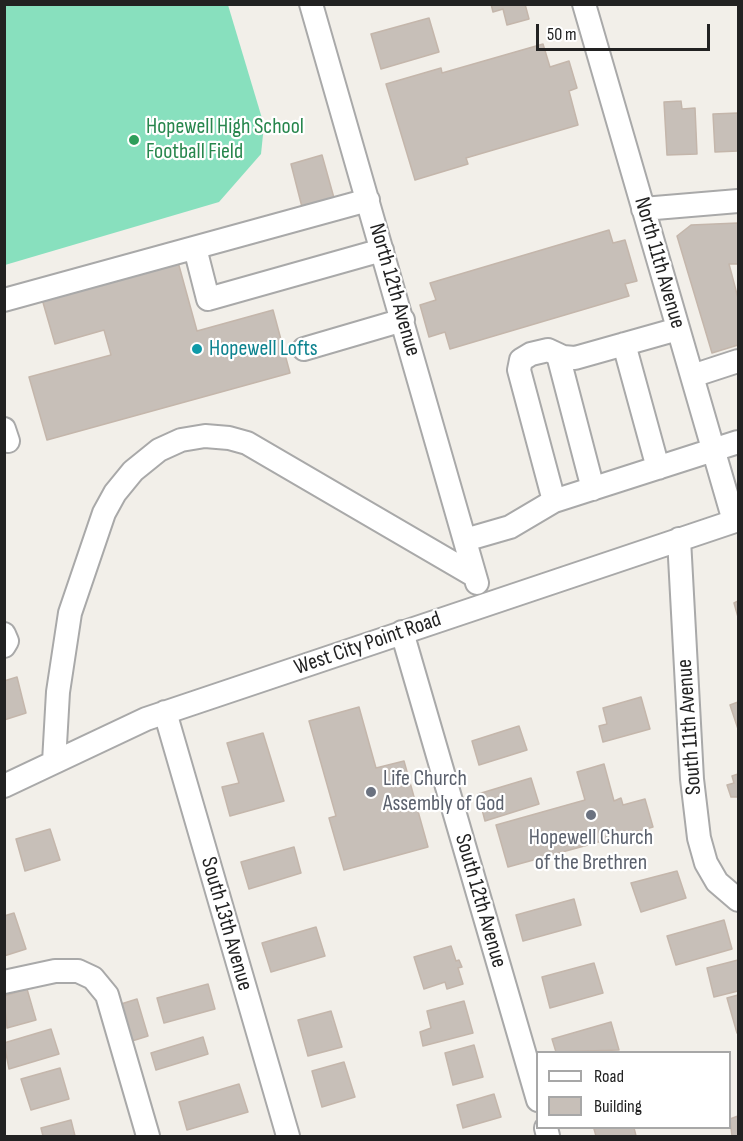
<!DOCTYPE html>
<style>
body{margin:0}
#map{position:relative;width:743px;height:1141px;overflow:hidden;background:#f2efe9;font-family:"Sofia Sans Condensed",sans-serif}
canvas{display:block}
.frame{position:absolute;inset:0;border:6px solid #222;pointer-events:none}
.legend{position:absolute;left:536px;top:1051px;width:195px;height:78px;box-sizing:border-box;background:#fff;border:2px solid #a7a7a7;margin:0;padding:8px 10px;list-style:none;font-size:18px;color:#222}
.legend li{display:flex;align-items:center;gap:12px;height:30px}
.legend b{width:30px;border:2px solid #a7a7a7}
.scale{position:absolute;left:536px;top:24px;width:174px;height:27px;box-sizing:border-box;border:3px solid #222;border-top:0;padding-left:8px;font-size:18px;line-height:21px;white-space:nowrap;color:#222;-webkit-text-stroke:4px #fff;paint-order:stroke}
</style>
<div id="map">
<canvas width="743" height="1141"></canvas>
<div class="frame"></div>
<ul class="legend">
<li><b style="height:8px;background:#fff"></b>Road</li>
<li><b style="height:16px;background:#c7bfb8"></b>Building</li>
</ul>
<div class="scale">50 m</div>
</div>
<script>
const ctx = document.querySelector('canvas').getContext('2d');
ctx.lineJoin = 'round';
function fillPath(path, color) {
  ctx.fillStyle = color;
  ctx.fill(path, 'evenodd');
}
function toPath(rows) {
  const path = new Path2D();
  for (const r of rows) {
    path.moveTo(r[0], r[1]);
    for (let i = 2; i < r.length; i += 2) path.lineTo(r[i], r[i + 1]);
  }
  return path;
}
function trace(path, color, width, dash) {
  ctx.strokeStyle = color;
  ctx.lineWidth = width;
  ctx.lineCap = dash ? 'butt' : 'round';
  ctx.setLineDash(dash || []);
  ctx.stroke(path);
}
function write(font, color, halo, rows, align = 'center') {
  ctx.font = font + ' "Sofia Sans Condensed",sans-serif';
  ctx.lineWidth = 4.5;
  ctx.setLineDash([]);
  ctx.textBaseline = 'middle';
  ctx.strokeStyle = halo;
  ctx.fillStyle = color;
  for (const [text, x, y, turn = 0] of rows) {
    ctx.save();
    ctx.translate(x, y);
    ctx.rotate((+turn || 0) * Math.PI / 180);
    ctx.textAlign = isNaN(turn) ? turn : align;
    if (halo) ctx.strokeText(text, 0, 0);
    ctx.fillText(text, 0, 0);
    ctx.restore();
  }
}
fillPath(toPath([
 [5,4,228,5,264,125,261,154,219,202,5,265]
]), '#88e0be');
const building = toPath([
 [491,4,525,4,529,19,507,25,503,9,493,12,491,4],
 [429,18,439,52,381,69,371,34,429,18],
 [543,44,550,67,569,61,577,88,569,91,578,125,466,158,468,164,415,180,386,84,441,68,442,73,543,44],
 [681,101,682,109,695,108,697,154,667,155,664,102,681,101],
 [738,113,738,151,715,152,713,114,738,113],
 [322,155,334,198,302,207,291,164,322,155],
 [738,223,738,264,729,264,738,298,738,345,712,353,677,236,691,225,738,223],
 [609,230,613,243,625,240,637,281,625,284,629,296,450,349,445,332,429,337,420,305,436,300,430,283,609,230],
 [178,262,197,331,273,310,290,373,47,440,29,377,111,355,104,330,55,344,42,299,178,262],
 [738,601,738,617,734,603,738,601],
 [17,677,26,713,4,720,4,681,17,677],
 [641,697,650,729,603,742,599,726,607,724,603,708,641,697],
 [738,702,738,729,730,705,738,702],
 [359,707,376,768,404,761,428,847,344,870,329,818,336,816,309,721,359,707],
 [519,726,527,750,479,765,472,741,519,726],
 [263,733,284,801,230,816,222,787,239,783,227,743,263,733],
 [604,764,614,801,621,798,623,805,645,799,653,827,508,867,496,825,585,800,577,772,604,764],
 [738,774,738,797,731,797,727,785,734,783,732,776,738,774],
 [531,778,539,804,485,821,478,794,531,778],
 [50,829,60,860,25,871,16,839,50,829],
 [294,847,301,873,249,889,241,862,294,847],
 [677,871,686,898,641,912,631,883,677,871],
 [574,899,581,925,523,941,516,915,574,899],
 [14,913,26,949,4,956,4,916,14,913],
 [724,920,732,949,676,965,667,936,724,920],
 [316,927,325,956,271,972,262,943,316,927],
 [451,946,456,961,459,960,462,967,458,968,463,984,447,989,445,982,424,989,414,957,451,946],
 [738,960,738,991,714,997,707,968,738,960],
 [594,963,603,993,550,1008,542,977,594,963],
 [208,984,215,1009,164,1023,157,998,208,984],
 [27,989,36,1020,7,1028,4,996,27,989],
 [738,995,738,1033,737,1033,727,998,738,995],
 [137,999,148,1036,132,1041,121,1004,137,999],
 [464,1001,473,1033,423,1046,420,1032,431,1028,427,1011,464,1001],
 [331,1011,342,1047,308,1056,298,1020,331,1011],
 [611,1022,619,1050,556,1052,552,1039,611,1022],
 [51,1029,59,1054,9,1069,4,1043,51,1029],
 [203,1037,208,1054,156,1070,151,1053,203,1037],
 [474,1045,483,1077,453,1085,445,1053,474,1045],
 [344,1062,355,1097,322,1107,312,1071,344,1062],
 [60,1068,69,1099,31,1110,21,1079,60,1068],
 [239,1084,248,1112,187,1130,179,1102,239,1084],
 [494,1094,501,1117,463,1128,457,1105,494,1094],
 [738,1116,738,1136,732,1136,730,1119,738,1116],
 [71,1120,75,1136,43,1136,41,1128,71,1120],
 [599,1128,634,1128,636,1136,596,1136,594,1129,599,1128]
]);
fillPath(building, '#c7bfb8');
trace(building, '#c4b6ab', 1.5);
const minor = toPath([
 [311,4,477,583],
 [584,4,734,521],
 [643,209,738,201],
 [195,248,208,299,382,250],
 [4,300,368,200],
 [624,344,658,468],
 [304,349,403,320],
 [558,355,593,489],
 [692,376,738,361],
 [4,429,8,441],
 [554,501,519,370,521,360,531,354,548,350,563,357,575,358,678,329],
 [679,539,692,779,699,838,706,863,717,882,738,900],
 [465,540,510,527,554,501,738,442],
 [402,632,538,1100],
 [4,634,7,641,4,646],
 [165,712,288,1136],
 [54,762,58,692,70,613,104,513,115,493,133,471,159,450,181,440,205,436,229,438,247,443,475,576],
 [4,786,146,719,738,520],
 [4,982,55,971,78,971,93,978,107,995,148,1136],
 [546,1128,548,1136]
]);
trace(minor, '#a9a9a9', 26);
trace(minor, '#fff', 22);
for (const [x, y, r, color] of [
 [134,140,6,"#2e9e5b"],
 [197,349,6,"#0f9aa8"],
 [371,792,6,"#6b7280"],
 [591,815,6,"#6b7280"]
]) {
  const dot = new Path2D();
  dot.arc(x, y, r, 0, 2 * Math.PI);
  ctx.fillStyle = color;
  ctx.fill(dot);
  trace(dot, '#fff', 2);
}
write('22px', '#27864d', '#fff', [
 ["Hopewell High School",146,127],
 ["Football Field",146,152]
], 'left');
write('22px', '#222', '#fff', [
 ["North 11th Avenue",659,263,74],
 ["North 12th Avenue",394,290,74],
 ["West City Point Road",368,644,-19],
 ["South 11th Avenue",690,727,-94],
 ["South 12th Avenue",480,901,74],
 ["South 13th Avenue",226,924,74]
]);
write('22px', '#0d838f', '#fff', [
 ["Hopewell Lofts",209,349]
], 'left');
write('22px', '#5b616d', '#fff', [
 ["Life Church",383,779],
 ["Assembly of God",383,804],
 ["Hopewell Church",591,838,"center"],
 ["of the Brethren",591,863,"center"]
], 'left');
</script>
